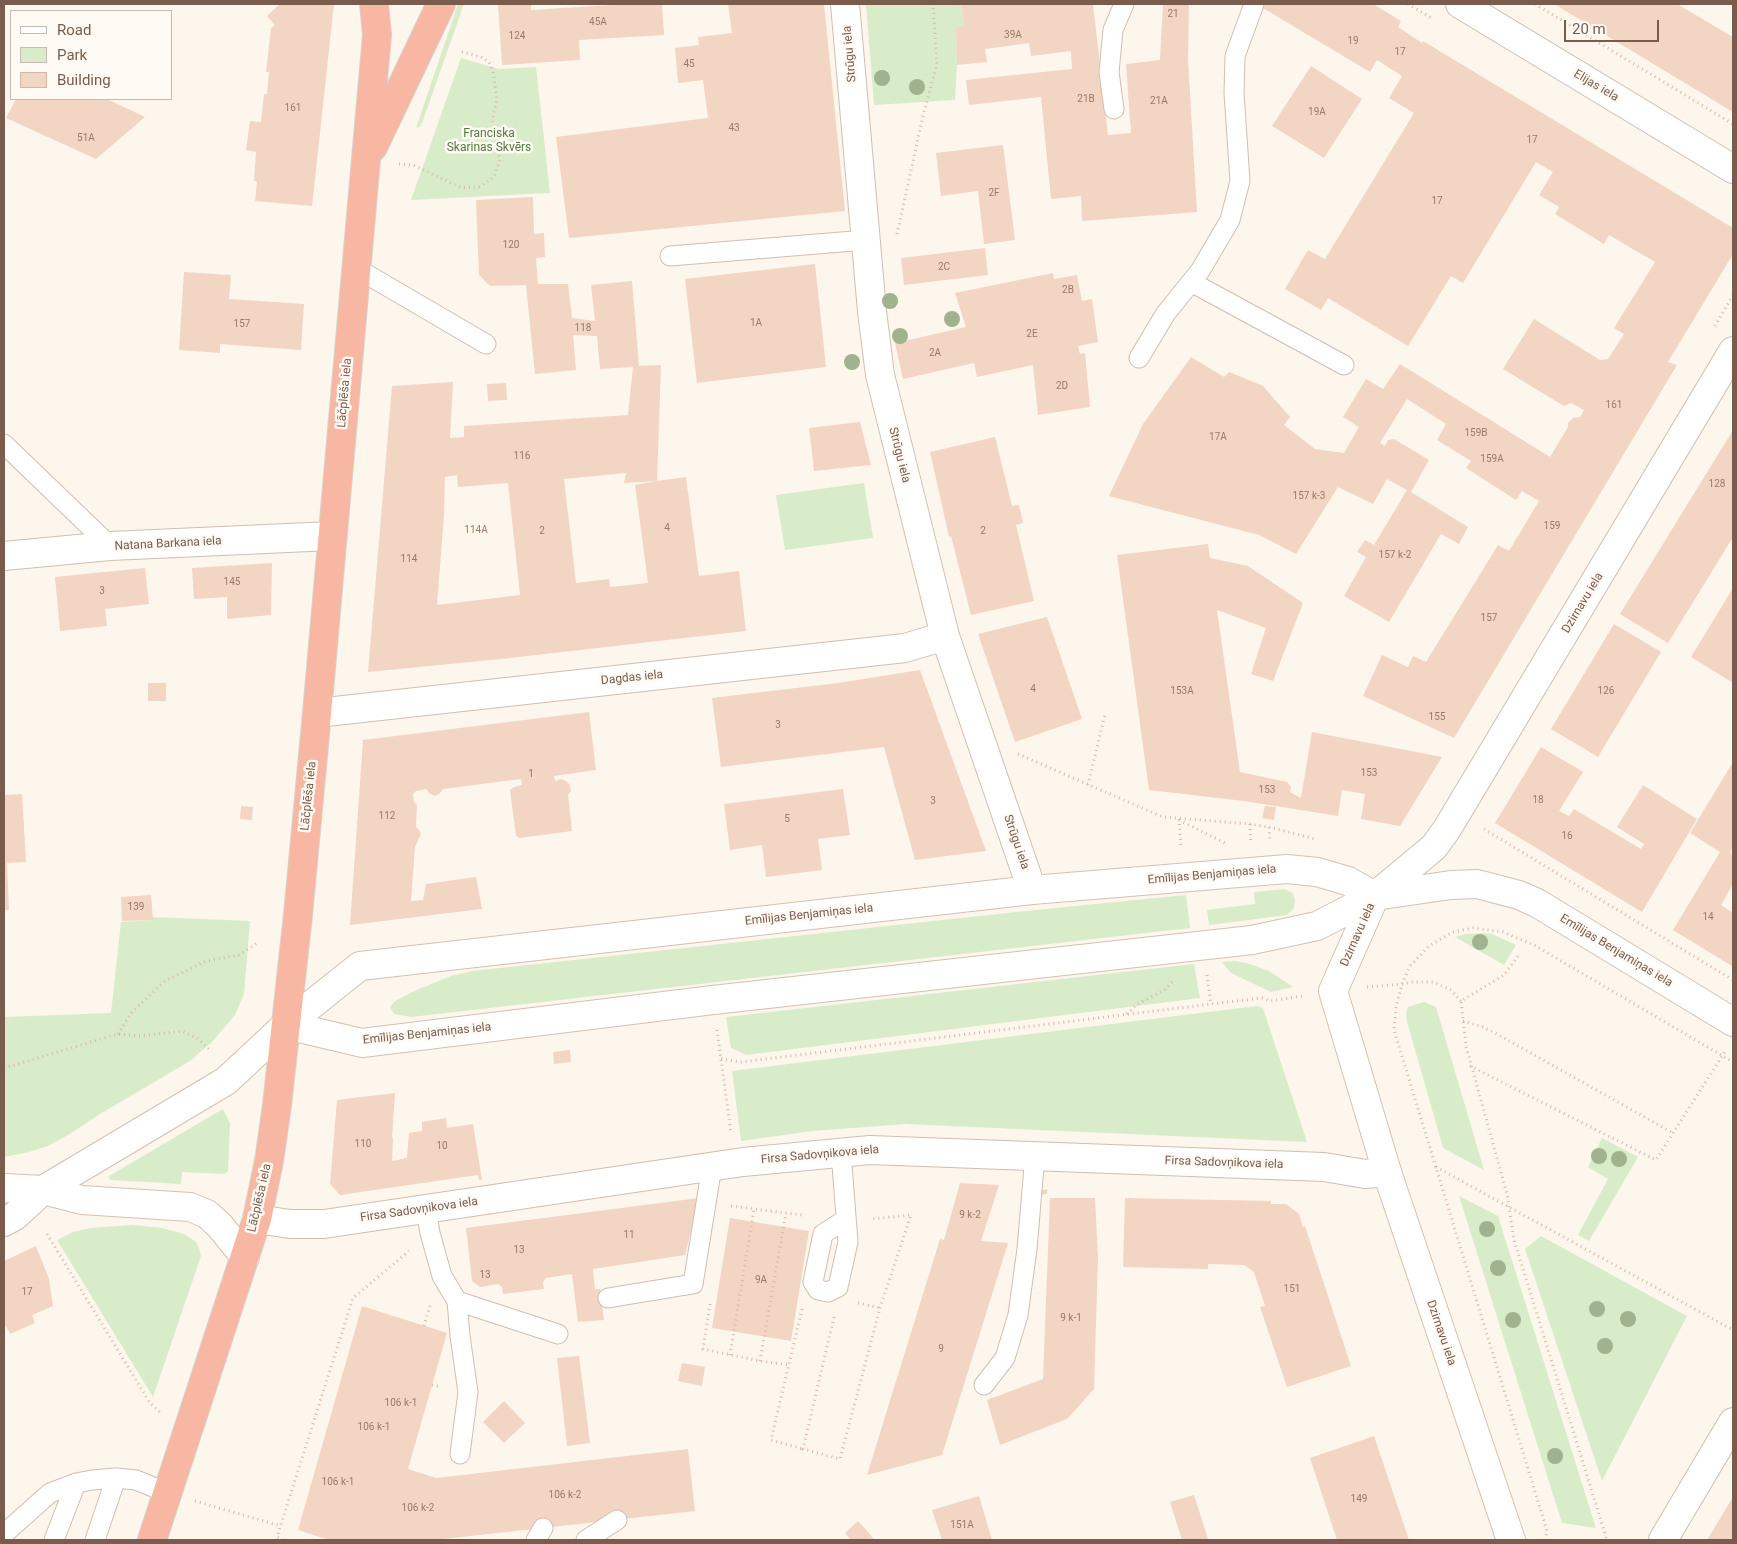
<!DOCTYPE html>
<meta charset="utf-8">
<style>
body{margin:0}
#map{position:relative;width:1737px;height:1544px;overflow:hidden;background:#fdf6ec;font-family:Roboto,sans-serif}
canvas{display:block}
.frame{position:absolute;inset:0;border:5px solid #7a5c4d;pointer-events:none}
.legend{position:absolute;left:10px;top:10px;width:162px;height:90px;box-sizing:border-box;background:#fffaf3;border:1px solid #cabbb1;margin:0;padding:6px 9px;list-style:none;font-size:15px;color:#7a5c4d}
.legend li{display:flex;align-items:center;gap:10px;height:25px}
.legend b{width:25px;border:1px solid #cabbb1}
.scale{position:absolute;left:1564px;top:20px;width:95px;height:22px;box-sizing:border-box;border:2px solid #7a5c4d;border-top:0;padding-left:6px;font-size:15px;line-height:18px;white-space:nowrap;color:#7a5c4d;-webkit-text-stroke:4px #fffaf3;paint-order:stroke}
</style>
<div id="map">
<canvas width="1737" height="1544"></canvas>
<div class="frame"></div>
<ul class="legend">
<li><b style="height:6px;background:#fff"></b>Road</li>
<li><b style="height:14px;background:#d8ecc9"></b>Park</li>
<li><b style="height:14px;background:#f3d5c3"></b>Building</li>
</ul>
<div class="scale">20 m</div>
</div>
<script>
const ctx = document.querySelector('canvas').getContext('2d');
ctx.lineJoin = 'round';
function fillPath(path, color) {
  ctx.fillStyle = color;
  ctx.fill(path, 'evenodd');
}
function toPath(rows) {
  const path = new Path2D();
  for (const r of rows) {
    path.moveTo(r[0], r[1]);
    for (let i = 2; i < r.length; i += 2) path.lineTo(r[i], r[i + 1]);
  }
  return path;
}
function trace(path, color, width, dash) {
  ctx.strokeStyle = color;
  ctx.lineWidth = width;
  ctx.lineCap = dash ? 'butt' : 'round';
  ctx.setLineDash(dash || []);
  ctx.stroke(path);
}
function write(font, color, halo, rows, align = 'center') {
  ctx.font = font + ' Roboto,sans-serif';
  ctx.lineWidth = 5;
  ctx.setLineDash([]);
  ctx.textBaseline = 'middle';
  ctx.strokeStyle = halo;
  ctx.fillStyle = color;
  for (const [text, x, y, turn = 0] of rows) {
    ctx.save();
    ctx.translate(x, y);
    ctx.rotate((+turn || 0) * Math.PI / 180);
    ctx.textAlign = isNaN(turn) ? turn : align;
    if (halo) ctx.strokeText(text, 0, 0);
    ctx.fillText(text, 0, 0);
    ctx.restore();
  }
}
fillPath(toPath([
 [458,4,464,4,421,126,416,128],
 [866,4,961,5,964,26,956,27,957,65,955,100,874,105],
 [461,58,499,69,536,67,550,193,411,200],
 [864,483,873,538,785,550,776,495],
 [1285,889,1293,893,1295,900,1294,908,1287,915,1209,925,1207,910,1255,904,1254,892],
 [1186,895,1190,928,411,1017,394,1014,390,1007,395,1001,414,991,451,976,472,971,1035,910],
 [152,917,250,921,244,994,235,1015,213,1041,190,1061,100,1114,68,1135,48,1146,29,1152,4,1157,4,1017,111,1013,121,922,152,920],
 [1483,933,1492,934,1516,945,1504,965,1455,937,1466,934],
 [1235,961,1250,964,1269,971,1293,987,1271,992,1231,973,1222,962],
 [1194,964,1200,998,746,1055,731,1048,726,1017],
 [1424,1002,1436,1007,1484,1170,1443,1148,1407,1022,1406,1013,1408,1007],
 [1257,1006,1263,1008,1307,1142,906,1124,812,1131,741,1141,732,1071],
 [223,1109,230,1123,228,1171,224,1174,182,1172,181,1184,110,1180,109,1176],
 [1602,1138,1638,1157,1589,1241,1578,1235,1608,1179,1588,1167],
 [1459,1196,1498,1216,1596,1528,1562,1523],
 [133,1225,162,1228,184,1234,196,1242,199,1248,201,1256,153,1397,57,1240,73,1232,90,1228],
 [1541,1236,1687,1316,1602,1481,1525,1249]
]), '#d8ecc9');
fillPath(toPath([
 [280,4,334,4,312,206,255,201,257,182,254,181,256,152,246,150,250,121,261,122,264,94,267,94,269,72,266,72,271,28,275,25,267,16],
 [498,4,531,4,531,10,627,4,662,4,664,35,579,40,580,60,502,65],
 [728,4,824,4,845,211,569,238,556,137,708,118,703,80,678,83,675,48,699,45,698,37,732,33],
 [953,4,1093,4,1108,135,1131,133,1126,64,1160,60,1163,4,1189,4,1188,60,1197,212,1082,221,1081,196,1051,199,1041,97,969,105,966,80,1072,69,1071,51,1031,56,1029,43,985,49,987,62,957,65,956,27,964,26,961,5,953,6],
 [1265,4,1373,4,1401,21,1398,27,1422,43,1423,41,1733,228,1733,254,1668,362,1677,365,1454,738,1363,696,1382,655,1408,667,1413,656,1426,662,1498,545,1509,551,1539,501,1522,491,1516,500,1466,468,1471,461,1437,440,1446,424,1407,399,1380,443,1385,446,1388,440,1394,439,1429,460,1411,492,1468,527,1459,544,1441,534,1389,622,1344,596,1366,557,1357,552,1365,540,1374,545,1407,490,1387,479,1373,504,1338,487,1296,554,1259,535,1109,496,1143,424,1191,357,1224,377,1229,372,1263,386,1290,417,1284,425,1315,449,1344,453,1359,427,1343,417,1366,379,1383,389,1400,364,1550,457,1568,427,1568,423,1573,418,1580,417,1584,410,1571,403,1564,406,1503,369,1534,319,1600,360,1608,359,1624,334,1614,328,1655,262,1609,235,1604,244,1555,214,1559,207,1539,195,1553,172,1536,162,1463,283,1451,276,1408,346,1328,298,1321,310,1285,289,1308,250,1325,259,1414,113,1389,98,1402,76,1377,60,1370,72,1263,8],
 [1554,4,1677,4,1733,37,1733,112],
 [1311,66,1362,99,1324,158,1272,126],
 [16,99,107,99,145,117,96,159,6,118],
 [1003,145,1015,240,984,244,978,191,941,196,936,153],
 [533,197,534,234,544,233,545,257,536,258,538,284,568,284,572,318,595,321,591,285,632,281,639,366,661,365,657,481,686,477,699,576,739,571,746,631,501,659,368,672,392,386,453,382,450,438,464,437,464,426,628,415,633,367,600,369,597,336,573,335,576,370,535,374,526,285,490,286,479,275,476,200],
 [626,473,624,483,657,481,635,485,648,583,610,587,609,579,576,583,564,479],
 [457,475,458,487,508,483,520,595,437,605,444,515,445,477],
 [985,248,988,275,904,285,901,258],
 [815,264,826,367,697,383,685,279],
 [184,272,231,275,229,299,304,304,301,350,220,344,220,353,179,350],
 [1053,273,1054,279,1077,275,1082,301,1092,299,1098,342,1078,346,1080,354,1085,353,1090,407,1038,415,1033,365,977,377,974,363,903,379,895,343,966,327,955,293],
 [506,383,507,400,488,401,487,384],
 [860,422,871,465,814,471,809,428],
 [1733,430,1733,537,1668,643,1620,614],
 [995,437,1012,506,1019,505,1023,523,1016,525,1034,601,971,615,951,536,949,537,930,452],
 [1208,544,1210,558,1248,566,1303,603,1273,681,1251,674,1266,628,1217,610,1240,772,1287,782,1291,787,1290,792,1301,798,1312,732,1442,757,1400,826,1361,819,1365,794,1342,790,1338,816,1244,801,1149,790,1117,555],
 [272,563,271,615,227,619,227,597,194,599,192,568],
 [145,568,149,604,105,609,107,626,60,631,55,577],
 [1733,588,1733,683,1691,657],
 [1047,617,1082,719,1015,742,978,634],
 [1614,624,1661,652,1598,757,1551,729],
 [920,670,986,851,915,860,884,747,721,767,712,698,838,683],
 [148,683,166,683,166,701,148,701],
 [589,712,596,770,554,776,555,781,561,779,566,781,570,785,571,791,568,795,572,831,519,838,516,836,510,790,514,787,522,785,521,779,443,789,439,794,435,796,430,794,426,789,416,791,413,794,414,802,417,805,416,827,419,830,421,834,415,847,411,901,423,900,426,884,476,877,482,909,350,925,363,740],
 [1541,747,1583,772,1559,811,1569,816,1574,809,1641,849,1644,844,1617,827,1643,785,1697,819,1642,912,1495,823],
 [1733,762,1733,847,1730,853,1733,855,1733,884,1721,905,1733,913,1732,966,1673,930,1720,852,1690,833],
 [843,789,850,835,818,839,822,870,766,877,762,845,730,850,724,804],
 [22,794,26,862,7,863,9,910,4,910,4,795],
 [241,806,253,807,252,820,240,819],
 [1265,806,1276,807,1274,820,1262,818],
 [151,895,153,920,122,921,121,897],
 [570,1050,571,1062,554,1064,553,1052],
 [395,1093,392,1138,393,1137,392,1161,407,1158,409,1133,422,1131,422,1122,446,1118,447,1128,473,1124,482,1180,479,1180,478,1175,340,1195,330,1184,337,1100],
 [960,1183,999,1185,981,1241,1008,1243,942,1455,867,1475,940,1239,944,1240],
 [1047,1189,1047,1194,1040,1195,1040,1191],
 [699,1198,685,1255,593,1269,595,1289,600,1289,604,1320,578,1322,572,1274,546,1278,543,1282,544,1289,503,1294,502,1287,498,1284,480,1287,472,1281,466,1228],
 [1050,1198,1095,1198,1098,1257,1094,1389,1067,1419,1000,1445,987,1400,1043,1379],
 [1125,1198,1271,1201,1271,1204,1286,1204,1299,1214,1303,1227,1305,1226,1351,1366,1287,1387,1260,1307,1265,1306,1254,1272,1244,1265,1208,1264,1208,1269,1123,1267],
 [730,1218,809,1231,791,1341,712,1328],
 [36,1246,49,1279,53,1306,32,1315,35,1323,10,1334,6,1326,4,1327,4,1261],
 [362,1306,447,1333,408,1469,436,1478,688,1449,695,1511,444,1539,443,1540,329,1540,298,1530],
 [579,1356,590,1443,567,1446,557,1358],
 [682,1363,705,1367,702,1386,678,1381],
 [504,1401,525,1423,504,1443,483,1422],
 [1374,1436,1409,1540,1337,1540,1310,1458],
 [1194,1495,1208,1539,1182,1540,1170,1502],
 [979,1496,992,1540,942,1540,932,1510],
 [1733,1497,1733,1540,1707,1540],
 [858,1521,869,1533,874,1540,851,1540,845,1533]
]), '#f3d5c3');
const lane = toPath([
 [1114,109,1109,72,1113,30,1124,4],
 [670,256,866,240],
 [356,268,486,344],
 [1191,282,1344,365],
 [1139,358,1166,313,1200,271,1230,220,1240,181,1234,93,1235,56,1254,4],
 [4,444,110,546],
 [841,1152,848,1242,838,1287,828,1292,818,1290,813,1282,823,1234,840,1223,847,1228],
 [426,1209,430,1233,442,1276,457,1301,558,1334],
 [608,1298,693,1284,712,1166],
 [457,1301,460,1336,468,1392,460,1454],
 [984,1385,1005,1358,1018,1315,1027,1249,1035,1155],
 [4,1534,50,1493,76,1483,92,1480,116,1478,136,1480,168,1493],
 [54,1540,76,1483],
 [95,1540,116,1478],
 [536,1540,543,1528],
 [586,1540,617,1520]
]);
const street = toPath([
 [845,4,872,311,880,375,945,636,1032,890],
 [1460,4,1733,169],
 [4,556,110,546,332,536],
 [317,713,905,648,945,636],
 [1375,896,1434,847,1447,829,1733,351],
 [257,1219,290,1224,324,1224,743,1162,870,1150,1324,1167,1365,1174,1387,1172],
 [4,1222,15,1216,43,1190],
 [1663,1540,1733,1422]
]);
const secondary = toPath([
 [1375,896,1333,991,1387,1172,1511,1540],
 [286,1025,362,1043,713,1000,1252,940,1317,926,1375,896,1451,885,1477,884,1519,895,1537,903,1733,1022],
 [4,1188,43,1190,82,1200,190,1207,207,1214,220,1226,245,1257],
 [43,1190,226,1081,286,1025,360,966,1032,890,1287,869,1317,872,1348,881,1375,896]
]);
const highway = toPath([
 [373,147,441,4],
 [152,1540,257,1219,269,1161,277,1105,298,915,317,713,377,35,374,4]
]);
trace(lane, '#d1beb0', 21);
trace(street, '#d1beb0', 30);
trace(secondary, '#d6c0b0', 30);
trace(highway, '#dad1cd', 30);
trace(toPath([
 [1408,4,1433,19],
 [1535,4,1733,124],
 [399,164,413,165,462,188,479,187,494,177,500,159,492,121,497,100,493,71,489,62,481,57,459,51],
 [897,234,923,116,937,64,933,4],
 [1715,326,1733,295],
 [1018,754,1163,817,1250,824,1269,827,1270,841],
 [1088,785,1105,714],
 [1179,819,1181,848],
 [1179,820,1225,843],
 [1250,824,1251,843],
 [1269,827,1315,839],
 [1484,829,1733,980],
 [1518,956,1504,975,1461,1001,1466,1046,1507,1194,1514,1240,1607,1540],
 [1207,975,1211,1004],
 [1367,987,1402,984,1412,982,1433,982,1451,990,1461,1001],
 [1127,1014,1136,1005,1166,989,1174,980],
 [1463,1021,1483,1027,1495,1033,1673,1133],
 [717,1030,731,1133],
 [118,1034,131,1013,165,981,206,961,239,955,257,943],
 [721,1059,741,1062,1211,1004,1262,998,1270,1001,1303,996],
 [1470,1066,1656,1160,1726,1050],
 [4,1068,118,1034,141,1036,182,1031,197,1038,211,1051],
 [1436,1167,1733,1330],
 [731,1206,802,1215,804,1217],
 [47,1234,150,1403,162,1414],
 [858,1303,880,1308],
 [710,1304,703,1349,760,1361,789,1365],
 [802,1309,771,1440,803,1449],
 [834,1317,803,1449,840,1459,880,1308,911,1215,871,1219],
 [424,1326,430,1306],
 [730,1355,754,1209],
 [760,1361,786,1213],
 [432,1385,441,1387],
 [195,1501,281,1526],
 [283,1540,277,1537,353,1298,409,1251],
 [1545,1540,1547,1531,1394,1030,1396,1007,1402,984,1410,966,1429,946,1453,932,1473,928,1503,932,1534,945,1733,1062]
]), '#d9b8a5', 3, [1, 4]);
trace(lane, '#fff', 19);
trace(street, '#fff', 28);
trace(secondary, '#fff', 28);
trace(highway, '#f7b7a3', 28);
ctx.fillStyle = '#a0b28e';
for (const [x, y] of [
 [882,78],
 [917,87],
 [890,301],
 [952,319],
 [900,336],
 [852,362],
 [1480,942],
 [1599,1156],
 [1619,1159],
 [1487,1229],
 [1498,1268],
 [1597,1309],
 [1628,1319],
 [1513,1320],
 [1605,1346],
 [1555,1456]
]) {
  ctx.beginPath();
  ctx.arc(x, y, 8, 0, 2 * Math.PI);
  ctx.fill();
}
write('10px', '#987a6a', null, [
 ["21",1173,14],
 ["45A",598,22],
 ["39A",1013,35],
 ["124",517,36],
 ["19",1353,41],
 ["17",1400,52],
 ["45",689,64],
 ["21B",1086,99],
 ["21A",1159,101],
 ["161",293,108],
 ["19A",1317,112],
 ["43",734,128],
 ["51A",86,138],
 ["17",1532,140],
 ["2F",994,193],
 ["17",1437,201],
 ["120",511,245],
 ["2C",944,267],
 ["2B",1068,290],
 ["1A",756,323],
 ["157",242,324],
 ["118",583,328],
 ["2E",1032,334],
 ["2A",935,353],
 ["2D",1062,386],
 ["161",1614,405],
 ["159B",1476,433],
 ["17A",1218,437],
 ["116",522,456],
 ["159A",1492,459],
 ["128",1717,484],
 ["157 k-3",1309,496],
 ["159",1552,526],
 ["4",667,528],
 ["114A",476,530],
 ["2",542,531],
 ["2",983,531],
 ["157 k-2",1395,555],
 ["114",409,559],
 ["145",232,582],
 ["3",102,591],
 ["157",1489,618],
 ["4",1033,689],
 ["153A",1182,691],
 ["126",1606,691],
 ["155",1437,717],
 ["3",778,725],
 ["153",1369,773],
 ["1",531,774],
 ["153",1267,790],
 ["18",1538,800],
 ["3",933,801],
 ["112",387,816],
 ["5",787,819],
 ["16",1567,836],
 ["139",136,907],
 ["14",1708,917],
 ["110",363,1144],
 ["10",442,1146],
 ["9 k-2",970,1215],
 ["11",629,1235],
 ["13",519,1250],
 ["13",485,1275],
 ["9A",761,1280],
 ["151",1292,1289],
 ["17",27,1292],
 ["9 k-1",1071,1318],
 ["9",941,1349],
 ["106 k-1",401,1403],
 ["106 k-1",374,1427],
 ["106 k-1",338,1482],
 ["106 k-2",565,1495],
 ["149",1359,1499],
 ["106 k-2",418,1508],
 ["151A",962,1525]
]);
write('12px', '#7a5c4d', '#fffaf3', [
 ["Strūgu iela",850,54,-95],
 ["Elijas iela",1596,86,31],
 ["Lāčplēša iela",345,393,-85],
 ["Strūgu iela",899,455,76],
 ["Natana Barkana iela",168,544,-3],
 ["Dzirnavu iela",1583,603,-59],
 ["Dagdas iela",632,678,-6],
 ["Lāčplēša iela",309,796,-84],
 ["Strūgu iela",1016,842,71],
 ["Emīlijas Benjamiņas iela",1212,875,-5],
 ["Emīlijas Benjamiņas iela",809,915,-6],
 ["Dzirnavu iela",1358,935,-66],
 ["Emīlijas Benjamiņas iela",1616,951,31],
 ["Emīlijas Benjamiņas iela",427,1034,-6],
 ["Firsa Sadovņikova iela",820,1155,-5],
 ["Firsa Sadovņikova iela",1224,1163,2],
 ["Lāčplēša iela",260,1198,-77],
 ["Firsa Sadovņikova iela",419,1210,-8],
 ["Dzirnavu iela",1441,1333,71]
]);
write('12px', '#537a41', '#fffaf3', [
 ["Franciska",489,134],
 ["Skarinas Skvērs",489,148]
]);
</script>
